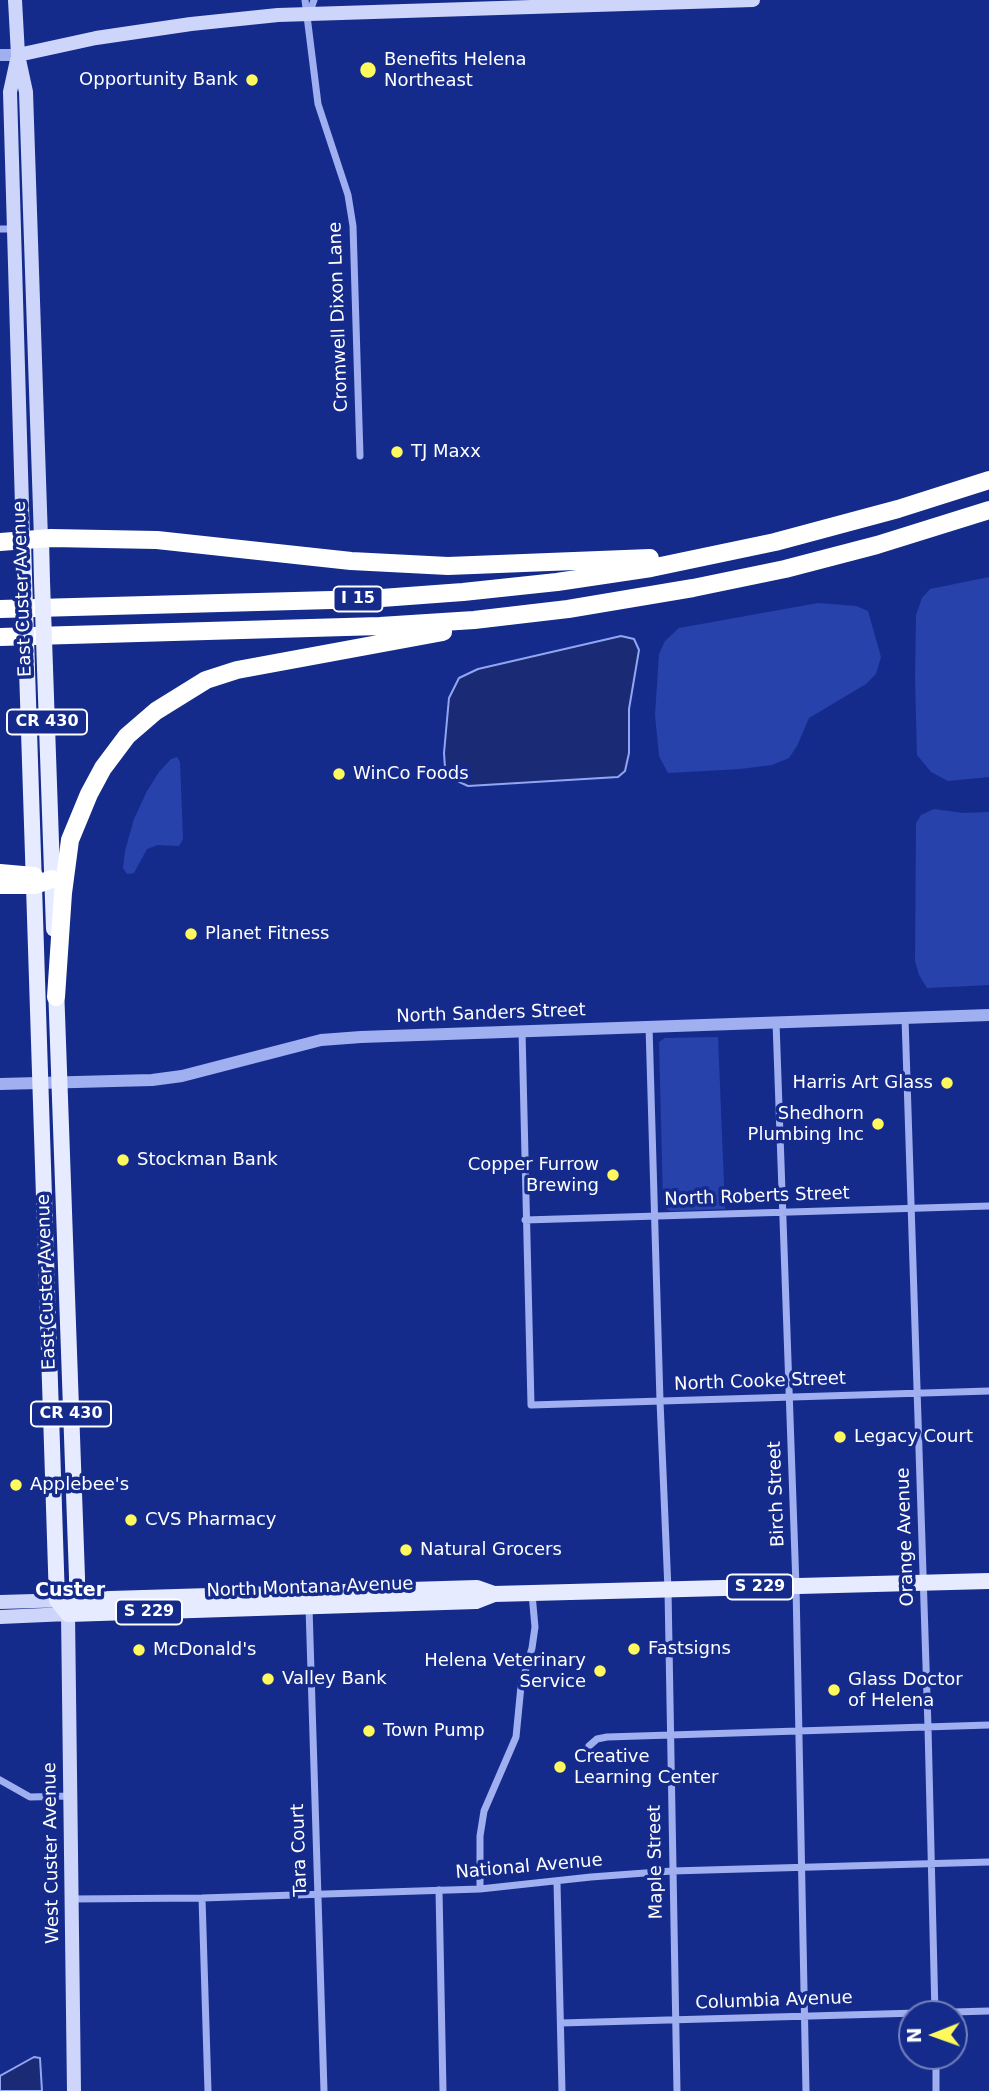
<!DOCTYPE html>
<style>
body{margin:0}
#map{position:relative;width:989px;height:2091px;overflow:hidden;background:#152b8c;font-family:"DejaVu Sans",sans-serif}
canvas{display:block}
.north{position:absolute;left:898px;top:2000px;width:70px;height:70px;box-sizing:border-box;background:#152b8c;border:2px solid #7380ba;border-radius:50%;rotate:269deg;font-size:19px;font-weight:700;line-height:28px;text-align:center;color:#fff}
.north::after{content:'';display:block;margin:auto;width:24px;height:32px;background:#fff95d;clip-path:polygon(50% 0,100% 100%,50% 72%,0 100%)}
</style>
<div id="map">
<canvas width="989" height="2091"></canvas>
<div class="north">N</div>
</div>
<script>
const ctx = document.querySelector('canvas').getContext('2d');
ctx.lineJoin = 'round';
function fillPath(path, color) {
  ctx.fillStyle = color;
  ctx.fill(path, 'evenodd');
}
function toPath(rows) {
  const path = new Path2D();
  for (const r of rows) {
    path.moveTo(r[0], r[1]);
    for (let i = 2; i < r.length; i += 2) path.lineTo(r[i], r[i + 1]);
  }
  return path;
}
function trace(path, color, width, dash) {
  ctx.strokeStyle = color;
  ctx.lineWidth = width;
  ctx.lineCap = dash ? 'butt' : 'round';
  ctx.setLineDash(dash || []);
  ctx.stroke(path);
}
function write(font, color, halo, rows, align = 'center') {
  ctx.font = font + ' "DejaVu Sans",sans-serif';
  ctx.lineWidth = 7;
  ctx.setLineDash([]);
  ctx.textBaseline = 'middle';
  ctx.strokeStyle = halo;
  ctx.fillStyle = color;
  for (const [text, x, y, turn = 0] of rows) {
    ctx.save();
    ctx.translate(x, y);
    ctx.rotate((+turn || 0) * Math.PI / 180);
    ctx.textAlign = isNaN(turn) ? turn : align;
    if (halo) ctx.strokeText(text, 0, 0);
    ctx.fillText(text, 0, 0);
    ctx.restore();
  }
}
fillPath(toPath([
 [989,577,989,777,948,781,931,772,917,755,915,679,916,615,922,598,930,589],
 [818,603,856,606,868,611,881,657,876,674,866,684,809,718,797,746,789,758,772,765,740,769,668,773,659,756,655,715,659,654,665,641,679,628],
 [177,757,180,762,183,839,179,846,158,845,147,849,134,873,127,874,123,868,125,851,134,819,147,791,159,772,171,759],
 [934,809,963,813,989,812,989,985,927,988,919,975,915,961,916,823,921,815],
 [718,1037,725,1209,671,1211,666,1209,663,1202,659,1042,665,1038]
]), '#2842ab');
const water = toPath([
 [621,636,634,639,639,650,629,709,629,753,625,771,618,777,468,786,455,780,445,768,444,753,449,698,459,678,478,669,621,636],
 [34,2057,40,2058,42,2091,0,2091,0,2076,34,2057]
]);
fillPath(water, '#1b2a74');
trace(water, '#91a6f2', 2);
trace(toPath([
 [305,0,318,104,348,195,353,226,360,456],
 [309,14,314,0],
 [0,229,14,229],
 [905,1018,928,1727,935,2014],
 [776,1022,796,1586,806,2091],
 [649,1026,660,1401,668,1590,677,2091],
 [522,1031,531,1405,989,1391],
 [525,1220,989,1206],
 [309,1607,324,2091],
 [589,1746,597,1739,607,1737,989,1725],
 [0,1780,30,1797,71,1796],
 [557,1882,562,2091],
 [480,1889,480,1836,484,1811,516,1737,521,1686,532,1648,535,1627,532,1594],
 [439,1890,443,2091],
 [202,1898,208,2091],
 [72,1899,202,1898,480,1889,591,1877,672,1871,989,1862],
 [561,2023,989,2011],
 [936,2056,936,2091]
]), '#9fafef', 7);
trace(toPath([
 [0,55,18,55],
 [0,1084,152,1080,182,1076,321,1040,361,1037,989,1015]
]), '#9fafef', 12);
trace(toPath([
 [15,0,18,55,26,92,41,539],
 [18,55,96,38,191,24,278,15,753,0],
 [17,60,10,92,23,540],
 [0,1602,68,1600],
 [0,1617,68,1614,74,2091]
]), '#cdd5fb', 14);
trace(toPath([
 [41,539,42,581],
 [23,540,24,576],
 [45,668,54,929],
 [27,669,57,1600,68,1614],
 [56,986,77,1577,77,1600,68,1614],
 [77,1600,477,1588,494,1594],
 [68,1614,476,1601,494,1594,989,1581]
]), '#e7ebff', 16);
trace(toPath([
 [0,542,51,538,157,540,351,561,448,566,650,558],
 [0,609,368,599,463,592,557,582,651,568,775,542,898,509,989,480],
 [0,637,380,626,474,620,568,609,693,588,785,569,877,545,989,510],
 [0,873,34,876],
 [0,885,35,885,52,879],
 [56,997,63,893,70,840,89,794,103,768,127,736,156,711,206,680,237,670,443,632]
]), '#fff', 18);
trace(toPath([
 [24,576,27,669],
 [42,581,45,668]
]), '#e7ebff', 16);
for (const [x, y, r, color] of [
 [368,70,9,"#fff95d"],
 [252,80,7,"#fff95d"],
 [397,452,7,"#fff95d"],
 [339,774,7,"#fff95d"],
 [191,934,7,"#fff95d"],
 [947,1083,7,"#fff95d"],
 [878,1124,7,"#fff95d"],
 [123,1160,7,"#fff95d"],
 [613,1175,7,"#fff95d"],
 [840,1437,7,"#fff95d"],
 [16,1485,7,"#fff95d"],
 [131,1520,7,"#fff95d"],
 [406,1550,7,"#fff95d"],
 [634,1649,7,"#fff95d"],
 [139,1650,7,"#fff95d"],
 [600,1671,7,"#fff95d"],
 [268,1679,7,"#fff95d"],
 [834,1690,7,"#fff95d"],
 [369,1731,7,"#fff95d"],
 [560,1767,7,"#fff95d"]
]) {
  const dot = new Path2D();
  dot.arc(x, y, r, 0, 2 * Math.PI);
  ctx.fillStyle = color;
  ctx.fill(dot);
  trace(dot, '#152b8c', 2.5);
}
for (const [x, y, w] of [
 [358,599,49],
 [47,722,80],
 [71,1414,80],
 [760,1587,66],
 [149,1612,66]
]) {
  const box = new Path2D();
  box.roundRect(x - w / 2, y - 12.5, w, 25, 5);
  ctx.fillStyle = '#152b8c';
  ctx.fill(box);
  trace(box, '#fff', 2);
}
write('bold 16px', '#fff', null, [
 ["I 15",358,599],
 ["CR 430",47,722],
 ["CR 430",71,1414],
 ["S 229",760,1587],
 ["S 229",149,1612]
]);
write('18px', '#fff', '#152b8c', [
 ["Benefits Helena",384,60],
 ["Northeast",384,81],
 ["Opportunity Bank",238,80,"right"],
 ["TJ Maxx",411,452],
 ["WinCo Foods",353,774],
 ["Planet Fitness",205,934],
 ["Harris Art Glass",933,1083,"right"],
 ["Shedhorn",864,1114,"right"],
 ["Plumbing Inc",864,1135,"right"],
 ["Stockman Bank",137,1160],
 ["Copper Furrow",599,1165,"right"],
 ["Brewing",599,1186,"right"],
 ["Legacy Court",854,1437],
 ["Applebee's",30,1485],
 ["CVS Pharmacy",145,1520],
 ["Natural Grocers",420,1550],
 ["Fastsigns",648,1649],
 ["McDonald's",153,1650],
 ["Helena Veterinary",586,1661,"right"],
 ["Service",586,1682,"right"],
 ["Valley Bank",282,1679],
 ["Glass Doctor",848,1680],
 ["of Helena",848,1701],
 ["Town Pump",383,1731],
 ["Creative",574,1757],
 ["Learning Center",574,1778]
], 'left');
write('18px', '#fff', '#152b8c', [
 ["Cromwell Dixon Lane",339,317,-92],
 ["East Custer Avenue",23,589,-92],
 ["North Sanders Street",491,1014,-2],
 ["North Roberts Street",757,1197,-2],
 ["East Custer Avenue",47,1282,-92],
 ["North Cooke Street",760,1382,-2],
 ["Birch Street",777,1494,-92],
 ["Orange Avenue",906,1537,-92],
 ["North Montana Avenue",310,1588,-2],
 ["Tara Court",300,1850,-92],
 ["West Custer Avenue",52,1853,-91],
 ["Maple Street",656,1862,-91],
 ["National Avenue",529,1867,-5],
 ["Columbia Avenue",774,2001,-2]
]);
write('bold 19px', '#fff', '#152b8c', [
 ["Custer",70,1591]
]);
</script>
